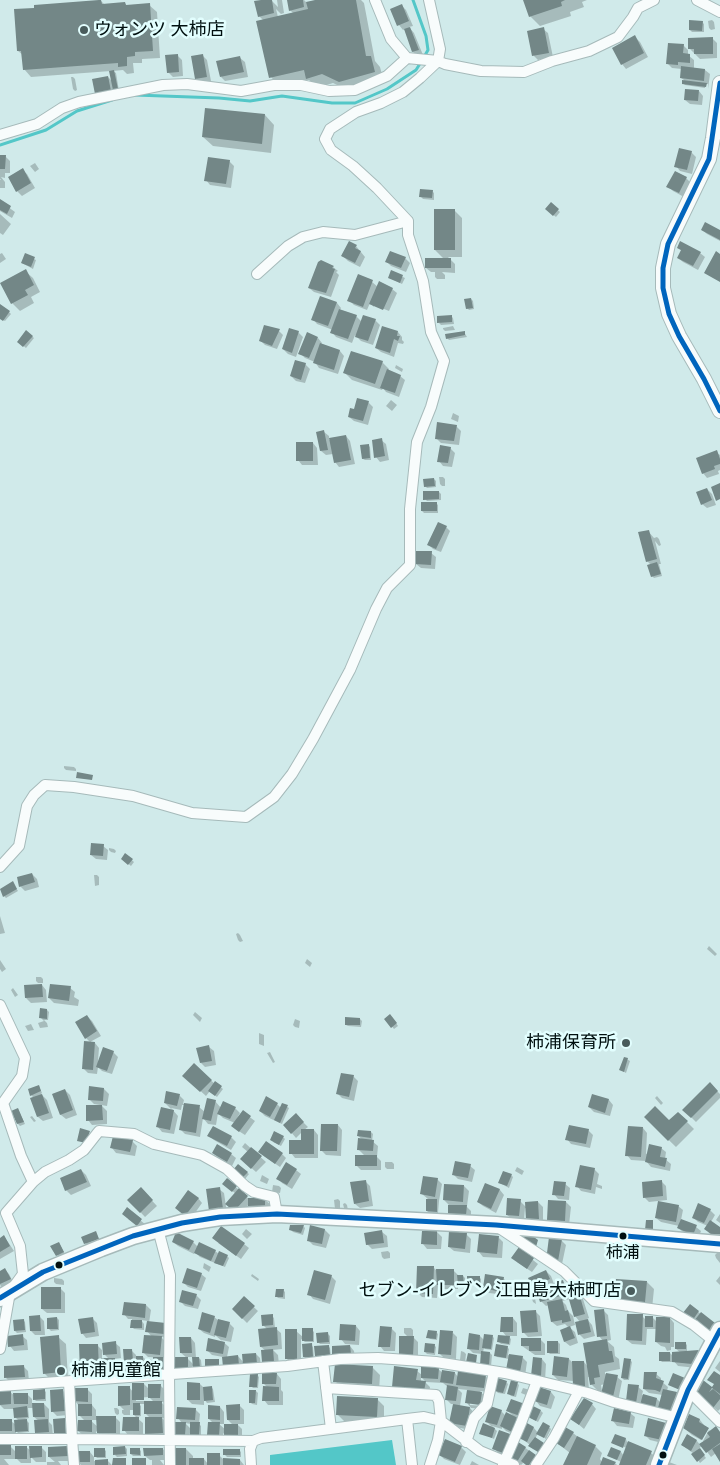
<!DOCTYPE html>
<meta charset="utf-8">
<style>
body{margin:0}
canvas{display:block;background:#d0eaea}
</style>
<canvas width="720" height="1465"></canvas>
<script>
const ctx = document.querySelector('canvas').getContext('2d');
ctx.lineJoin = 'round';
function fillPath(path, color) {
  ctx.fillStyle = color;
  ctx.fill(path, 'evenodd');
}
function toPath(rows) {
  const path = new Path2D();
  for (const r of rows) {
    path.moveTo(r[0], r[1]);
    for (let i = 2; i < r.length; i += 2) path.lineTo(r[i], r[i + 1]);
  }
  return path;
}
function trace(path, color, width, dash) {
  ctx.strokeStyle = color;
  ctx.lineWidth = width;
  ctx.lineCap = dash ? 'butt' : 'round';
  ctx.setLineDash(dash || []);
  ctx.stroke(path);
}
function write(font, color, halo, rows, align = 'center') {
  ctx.font = font + ' "Times New Roman","Noto Sans JP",serif';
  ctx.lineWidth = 5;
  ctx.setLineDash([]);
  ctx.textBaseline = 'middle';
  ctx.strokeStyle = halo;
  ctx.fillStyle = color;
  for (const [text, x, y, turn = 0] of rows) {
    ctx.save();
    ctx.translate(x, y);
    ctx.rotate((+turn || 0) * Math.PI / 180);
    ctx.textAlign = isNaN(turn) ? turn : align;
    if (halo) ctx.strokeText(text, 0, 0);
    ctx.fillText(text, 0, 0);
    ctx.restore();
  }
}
fillPath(toPath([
 [392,1440,396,1465,270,1465,270,1455]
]), '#53c7c8');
fillPath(toPath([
 [267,0,271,0,278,7,277,0,282,0,284,13,281,14,276,9,278,17,294,14,290,10,291,0,304,0,307,3,321,0,361,0,364,3,375,61,380,67,384,82,350,91,333,83,317,88,309,80,280,87,271,77,263,20,259,16],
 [525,0,587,0,582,2,584,7,570,12,571,16,540,26,530,16],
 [101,1,105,5,125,4,128,6,149,5,157,12,160,58,142,59,142,63,133,63,134,73,127,74,123,70,113,71,116,73,119,91,116,91,114,89,115,96,100,98,108,77,113,82,111,71,31,77,24,69,23,55,18,51],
 [402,6,406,10,413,26,409,27,414,33,423,55,418,56,413,52,405,29,403,30,399,25],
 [712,20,714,22,715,29,711,30,709,28,708,21],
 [702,22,704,24,704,32,692,32,690,30],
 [543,29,548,33,553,57,538,60,534,56],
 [635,37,640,42,648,57,626,69,622,64],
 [712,38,717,43,717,58,700,59,690,49],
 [683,45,688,50,688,55,694,60,694,69,705,70,710,74,708,89,708,84,705,84,705,88,685,85,683,83,684,80,681,78,682,69,672,68,668,64],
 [177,55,182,60,183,76,173,77,168,72],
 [203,56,207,60,211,81,200,83,196,78],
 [240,58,245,62,248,77,225,81,221,77],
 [71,77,73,77,75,79,77,90,75,91,73,89],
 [699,91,703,96,702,105,690,104,685,100],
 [265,115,274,125,271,153,213,146,203,137],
 [691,152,696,157,692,174,680,171,676,166],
 [0,156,5,156,10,161,10,173,5,173,5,178,1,177,5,182,5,188,0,188,0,180,1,180,0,179],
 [229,161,234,166,231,188,210,185,206,180],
 [35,163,39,169,35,172,30,166],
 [22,170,27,174,35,188,22,196,17,191,9,178],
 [686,178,691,183,684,197,673,191,668,186],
 [432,191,434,193,434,200,423,199,421,197],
 [0,201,15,212,12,218,0,211],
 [551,204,560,212,556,217,546,209],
 [455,211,462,218,462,257,448,257,455,264,455,273,442,272,445,275,445,279,437,279,435,277,435,272,431,272,426,268,444,259,435,250],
 [0,214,11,224,3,235,0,233],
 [702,230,720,231,720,241,707,234],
 [356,246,365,257,360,267,348,261,343,256],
 [678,248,700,253,705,257,698,270,683,262,678,258,682,251],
 [2,253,6,259,0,263,0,254],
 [26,255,36,260,33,269,22,263],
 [405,258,410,263,406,272,391,266,387,262],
 [321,261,333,267,338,271,336,272,339,275,331,297,314,292,309,288],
 [25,271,33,278,40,292,31,297,34,303,20,311,12,303,2,284],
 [392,272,405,278,402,284,390,278],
 [372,282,378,287,392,289,397,293,389,311,374,305,374,307,370,303,367,310,354,305,349,300],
 [321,298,337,303,341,308,340,310,356,316,362,322,375,320,380,325,373,345,361,341,355,335,352,343,336,337,332,332,333,330,317,324,313,319],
 [471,299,473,301,474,309,469,310,467,308],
 [9,312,11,314,5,321,0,318],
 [451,316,453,318,454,324,441,325,439,323],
 [453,326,455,330,445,331,443,329,443,328],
 [279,331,283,335,277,349,265,345,260,340],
 [26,332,34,338,26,348,19,342],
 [298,332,303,337,296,357,288,354,283,349],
 [398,332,402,337,402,340,404,342,403,344,398,343,394,357,381,352,376,348],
 [464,332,467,337,449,340,447,338],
 [318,338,322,343,321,345,340,351,344,356,338,374,319,368,315,362,305,358,300,353],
 [382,362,389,369,388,371,400,376,405,380,399,397,386,392,383,388,382,390,352,380,345,373],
 [305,364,310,369,305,383,296,381,291,376],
 [396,365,403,369,402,372,395,368],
 [391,400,397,405,392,411,386,406],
 [368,402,373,407,368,425,354,421,349,417,354,411],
 [453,413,459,416,458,422,451,419],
 [456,426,461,431,459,445,441,443,436,438],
 [324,432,329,436,329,440,346,436,350,441,355,464,339,467,335,462,333,454,326,455,321,451],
 [381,440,386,444,389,460,380,462,376,457],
 [313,443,317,448,318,465,302,465,298,460],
 [368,445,370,447,371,460,365,460,363,459],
 [450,448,455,453,452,467,443,466,439,461],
 [716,452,720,455,720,470,718,471,719,474,707,478,703,473],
 [439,477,443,477,445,479,445,486,442,486,440,484],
 [434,479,436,481,436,487,427,488,425,486],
 [707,489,712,494,716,505,707,508,702,504],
 [439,492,441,494,441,500,427,501,425,499],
 [436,503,438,505,438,513,424,513,422,511],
 [446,527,450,531,441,552,433,549,429,545],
 [648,531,654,538,657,537,659,539,661,545,659,546,655,541,661,564,659,564,662,576,654,578,652,576,651,565,647,561],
 [431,553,436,557,435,569,421,568,416,564],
 [64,766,74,767,76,769,76,771,66,770,64,768],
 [103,846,108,850,107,860,96,859,91,855],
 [109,848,114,849,116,851,115,853,111,852,109,850],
 [126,855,134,862,131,866,123,859],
 [32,874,37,879,39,887,25,891,20,886],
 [94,875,97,875,99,877,99,885,95,886],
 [14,885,18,891,6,898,4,896],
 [0,916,5,933,0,934],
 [238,933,240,935,243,941,240,942,238,940,236,934],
 [709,946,717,954,715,956,707,949],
 [307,959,312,963,310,967,305,963],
 [0,960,6,969,2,972,0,969],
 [36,977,41,977,43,979,43,983,38,983,36,981],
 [42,985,46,990,47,1002,31,1003,26,998,25,986],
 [13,988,18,995,15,997,11,990],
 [70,988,75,992,74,997,79,1000,78,1006,54,1003,49,998],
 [47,1010,49,1012,48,1020,44,1020,47,1023,48,1027,40,1028,38,1023,44,1021,41,1018],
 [195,1012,202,1018,200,1022,193,1015],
 [87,1016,92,1021,101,1036,90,1042,86,1038],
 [392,1017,398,1026,394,1029,386,1019],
 [295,1019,300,1021,299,1028,295,1027,293,1025],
 [360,1019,362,1021,361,1027,348,1026,346,1025],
 [31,1024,34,1030,28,1031,25,1026],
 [259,1033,264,1035,264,1046,259,1044],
 [95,1043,99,1048,98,1061,113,1052,118,1057,112,1074,102,1071,98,1067,97,1074,88,1073,83,1068],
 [209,1047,214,1051,216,1065,205,1067,201,1063],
 [270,1052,275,1062,273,1063,267,1053],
 [625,1058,630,1061,626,1073,621,1070],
 [194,1065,215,1084,216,1083,223,1089,217,1097,210,1091,206,1096,184,1076],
 [353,1076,358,1081,354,1101,342,1098,338,1094],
 [710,1084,720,1094,720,1098,696,1122,684,1110],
 [39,1086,42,1093,41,1094,47,1100,53,1118,43,1121,38,1117,32,1099,34,1098,31,1095],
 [91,1088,104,1089,109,1094,107,1106,101,1105,107,1111,107,1124,92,1125,88,1120,100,1106,100,1105,94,1104,89,1099],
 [65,1090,70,1095,77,1115,66,1119,61,1115,53,1094],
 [179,1095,184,1100,183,1104,199,1107,205,1112,215,1101,221,1108,235,1108,240,1113,237,1118,243,1112,255,1121,245,1135,237,1130,235,1123,223,1118,218,1113,216,1125,208,1124,203,1118,200,1137,185,1134,181,1130,185,1105,182,1105,181,1110,171,1108,178,1116,174,1134,162,1132,158,1127,173,1111,165,1103],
 [657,1096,663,1103,661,1105,655,1098],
 [609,1100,613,1105,610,1116,594,1112,589,1107],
 [277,1104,281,1108,283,1104,289,1108,282,1124,265,1116,260,1111],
 [18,1109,25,1124,20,1126,18,1124],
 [678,1113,694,1129,676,1147,645,1117,669,1122],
 [296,1115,308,1127,304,1130,314,1130,318,1135,318,1158,295,1158,291,1153,302,1141,302,1132,296,1138,285,1125],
 [32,1116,36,1121,34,1122,30,1117],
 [338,1125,342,1130,341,1156,326,1155,321,1150],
 [643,1128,647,1133,646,1154,661,1148,666,1152,665,1159,671,1164,670,1171,651,1167,646,1161,631,1160,627,1155],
 [588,1130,593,1135,590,1148,571,1144,567,1139],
 [371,1132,373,1134,372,1141,378,1146,377,1157,381,1161,381,1170,361,1170,356,1165,365,1156,358,1149,363,1140,358,1136],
 [209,1136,231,1137,236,1142,231,1150,214,1140],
 [283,1137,285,1139,281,1146,273,1142],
 [132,1141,137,1146,135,1156,116,1153,112,1148],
 [245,1143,266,1162,256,1172,247,1164,248,1152,242,1147],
 [213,1153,231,1154,236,1158,232,1166,218,1158],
 [282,1154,286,1158,280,1167,264,1156],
 [385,1162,392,1162,394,1164,394,1169,387,1169,385,1167],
 [238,1165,249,1174,245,1179,235,1170],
 [470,1166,475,1170,472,1182,458,1179,453,1174],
 [517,1167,524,1171,522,1175,515,1171],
 [594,1169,599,1174,597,1184,602,1186,602,1189,596,1187,595,1194,581,1191,577,1186],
 [81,1170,86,1175,91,1186,71,1195,66,1190],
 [296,1170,301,1174,292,1189,282,1183,278,1178],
 [262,1175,269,1179,267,1184,260,1181],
 [511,1175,513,1177,509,1188,500,1183],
 [227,1179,250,1200,265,1200,270,1204,270,1212,250,1203,242,1212,232,1209,227,1204,236,1194,224,1184],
 [437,1179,442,1184,439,1201,438,1213,429,1213,427,1211,428,1199,422,1194],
 [365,1181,370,1186,373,1206,360,1208,355,1204],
 [662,1182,666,1186,667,1200,649,1202,644,1197],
 [486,1184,500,1190,504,1195,496,1213,483,1206,478,1202],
 [565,1184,570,1188,569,1200,558,1199,554,1194],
 [273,1185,279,1186,281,1188,280,1193,272,1192],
 [464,1186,469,1191,467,1206,465,1205,471,1211,471,1219,454,1219,451,1207,444,1200],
 [141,1189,157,1206,145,1217,129,1200],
 [219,1189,224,1193,227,1213,215,1215],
 [198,1198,202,1203,190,1220,176,1208],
 [338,1199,340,1201,340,1210,337,1211,335,1209,334,1200],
 [520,1201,526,1207,538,1202,543,1207,543,1223,527,1219,526,1208,525,1208,524,1220,512,1219,507,1215],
 [566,1202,571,1207,569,1225,553,1224,548,1219],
 [345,1203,347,1205,348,1210,346,1210,344,1208,343,1204],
 [678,1206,683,1210,681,1220,696,1227,701,1231,698,1239,683,1232,678,1228,679,1226,661,1222,656,1218],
 [127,1209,146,1225,142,1230,128,1219],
 [710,1210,715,1215,711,1222,720,1228,720,1238,717,1238,710,1234,706,1229,708,1226,698,1222,693,1217],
 [720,1214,720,1223,716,1220],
 [303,1226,305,1228,303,1235,293,1232,291,1230],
 [311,1227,325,1230,330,1235,326,1248,313,1245,308,1240],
 [246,1229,252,1234,247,1239,242,1234],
 [382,1232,387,1236,388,1247,372,1249,367,1244],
 [437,1232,442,1237,441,1249,427,1249,423,1244],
 [466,1234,471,1239,470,1253,454,1251,449,1247],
 [97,1235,100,1241,87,1246,85,1244],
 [4,1237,8,1242,14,1251,0,1259,0,1239],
 [499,1238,503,1242,502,1258,483,1257,479,1252],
 [561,1240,566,1245,562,1264,548,1253],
 [173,1242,193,1242,198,1247,215,1251,219,1254,227,1256,229,1258,225,1267,200,1257,195,1252,194,1254,178,1246],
 [59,1243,65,1254,59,1258,52,1247],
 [218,1243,244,1244,249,1248,241,1259],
 [519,1249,538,1264,532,1272,517,1262],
 [388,1251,390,1253,390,1258,384,1259,382,1257,381,1252],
 [717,1253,720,1253,720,1263,716,1258,715,1255],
 [204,1263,211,1267,209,1272,203,1268],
 [434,1268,437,1271,453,1270,458,1275,463,1276,465,1278,465,1287,461,1287,458,1284,458,1289,443,1289,438,1284,437,1298,422,1297,417,1292],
 [5,1270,9,1274,14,1284,4,1289,0,1285,0,1272],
 [546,1271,551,1276,554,1284,563,1282,567,1286,571,1297,578,1294,583,1299,589,1318,587,1319,592,1325,595,1336,584,1339,580,1335,580,1322,575,1316,570,1299,562,1301,566,1305,568,1311,573,1316,575,1325,569,1327,575,1332,578,1343,570,1346,565,1342,561,1331,569,1328,565,1324,557,1326,552,1322,549,1305,546,1306,541,1301,538,1292,533,1286],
 [201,1274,206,1278,201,1291,188,1287,183,1282],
 [252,1274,259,1279,258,1281,251,1276],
 [331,1276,336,1281,330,1304,313,1299,309,1294],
 [720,1276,720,1285,716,1281],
 [479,1277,481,1279,481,1285,470,1285,468,1283],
 [54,1278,62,1279,64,1281,64,1285,56,1284,54,1282],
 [503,1278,508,1283,506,1295,489,1293,484,1288],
 [647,1282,654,1289,652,1309,623,1307],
 [61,1289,65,1293,65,1313,47,1313,42,1309],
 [283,1290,285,1292,285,1299,278,1298,276,1296],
 [196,1295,201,1300,198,1309,185,1306,180,1301],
 [531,1296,535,1298,536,1304,533,1302],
 [244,1298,258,1311,247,1323,233,1309],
 [146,1305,151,1310,149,1323,165,1324,169,1338,161,1337,166,1342,164,1358,164,1372,164,1358,148,1357,143,1352,152,1337,147,1331,148,1321,141,1320,144,1324,144,1330,134,1329,132,1327,132,1319,128,1319,124,1314],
 [690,1305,719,1329,713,1336,688,1318],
 [603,1310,608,1315,611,1340,607,1341,614,1347,615,1356,619,1359,620,1369,605,1372,605,1374,617,1377,622,1381,618,1401,608,1399,605,1384,601,1385,602,1391,599,1392,591,1384,590,1377,588,1377,589,1390,579,1390,574,1381,558,1380,553,1375,569,1359,572,1362,584,1362,588,1367,603,1341,599,1336],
 [535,1311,540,1316,542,1336,528,1337,524,1333],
 [39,1316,44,1321,45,1335,35,1335,31,1331],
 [272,1316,274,1318,275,1328,281,1333,282,1349,273,1350,278,1355,279,1365,268,1367,263,1362,266,1351,261,1347,267,1329,263,1325],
 [642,1316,646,1320,653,1318,657,1322,670,1318,674,1323,674,1347,671,1347,671,1350,667,1351,665,1347,661,1346,656,1342,657,1329,647,1329,646,1345,632,1344,627,1340],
 [214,1317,218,1320,229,1323,234,1328,231,1342,221,1340,229,1347,227,1357,238,1356,244,1363,256,1354,260,1358,261,1368,249,1369,242,1363,243,1369,223,1357,212,1355,207,1350,223,1342,215,1335,215,1337,204,1333,199,1329],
 [57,1318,59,1320,59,1330,51,1331,49,1329],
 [92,1318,97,1323,99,1336,86,1338,82,1333],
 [513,1318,517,1323,517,1336,508,1336,511,1339,510,1345,501,1344,499,1342,507,1337,502,1331],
 [23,1320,25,1322,26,1332,17,1333,15,1331],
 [356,1326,360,1331,359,1345,345,1344,341,1339],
 [391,1328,396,1333,395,1351,384,1351,380,1346],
 [404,1328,411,1328,413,1330,413,1337,418,1342,418,1360,405,1359,408,1337,404,1333],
 [312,1330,314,1332,314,1342,305,1342,301,1339,301,1363,291,1363,286,1358,296,1331,303,1337],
 [436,1332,438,1334,437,1340,430,1339,428,1337],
 [453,1333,457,1337,456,1359,444,1358,439,1353],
 [328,1334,330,1336,330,1344,320,1344,318,1342],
 [22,1336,27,1340,28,1350,14,1351,10,1346],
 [480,1336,484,1340,492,1336,494,1338,492,1350,485,1349,484,1348,483,1352,490,1353,492,1355,491,1367,483,1366,482,1354,473,1353,468,1348],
 [58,1337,66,1344,68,1379,51,1380,44,1373],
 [191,1338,195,1343,196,1358,199,1358,201,1360,202,1369,196,1370,192,1366,192,1373,179,1374,187,1358,181,1353],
 [186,1357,193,1357,194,1365],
 [540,1339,545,1344,545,1355,535,1355,522,1346],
 [558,1342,560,1344,560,1354,550,1354,548,1352],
 [115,1343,120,1347,121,1358,114,1359,119,1365,125,1364,131,1350,136,1355,136,1357,143,1357,147,1361,147,1359,150,1359,152,1361,152,1372,149,1372,145,1368,145,1373,86,1377,82,1373,97,1345,102,1350,102,1359,109,1359,105,1355],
 [685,1343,687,1345,687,1352,699,1352,703,1356,697,1368,678,1366,672,1359,672,1362,662,1362,660,1360,670,1353,674,1357,681,1353,676,1349],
 [311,1345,313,1347,314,1358,306,1359,304,1357],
 [434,1345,436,1347,435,1355,427,1354,425,1352],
 [328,1346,330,1348,331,1357,319,1358,317,1356],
 [350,1346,354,1351,355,1358,338,1359],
 [507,1347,509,1349,508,1355,522,1357,527,1362,525,1376,512,1374,509,1359,497,1357,495,1355],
 [461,1351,464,1352,466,1354,465,1363,462,1362,460,1360],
 [542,1359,546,1364,545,1381,537,1380],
 [630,1360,632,1362,629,1380,624,1380,622,1378],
 [720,1361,720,1372,715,1368],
 [23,1366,28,1371,29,1381,10,1382,6,1378],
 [373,1368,380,1375,379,1391,342,1388,335,1381],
 [438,1369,443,1373,455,1373,458,1377,485,1376,490,1380,488,1392,480,1391,486,1398,485,1404,470,1402,470,1405,485,1406,485,1409,471,1408,467,1403,468,1390,458,1389,462,1393,460,1406,470,1408,474,1413,471,1430,455,1427,450,1422,454,1404,451,1404,446,1399,448,1387,443,1383,426,1382,421,1377,421,1382,425,1382,430,1387,429,1395,398,1391,393,1386,417,1371,422,1375],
 [277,1374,281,1379,281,1390,283,1392,283,1405,268,1405,264,1400,268,1388,263,1383],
 [656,1374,661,1378,661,1381,668,1387,667,1391,677,1393,681,1398,677,1415,632,1406,638,1387,643,1391,642,1395,657,1399,661,1403,663,1395,649,1393,644,1389],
 [257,1375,259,1377,258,1388,253,1388,251,1386],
 [720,1377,720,1409,718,1411,701,1396,704,1382,712,1389],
 [506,1382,508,1384,505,1394,498,1393,496,1391],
 [517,1383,519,1385,516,1397,511,1396,509,1394],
 [144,1384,149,1389,160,1385,165,1390,165,1402,161,1402,166,1407,166,1418,162,1418,167,1423,167,1438,151,1438,146,1433,150,1418,145,1413,145,1404,139,1404,141,1406,141,1416,136,1417,143,1423,143,1435,128,1435,124,1430,138,1419,134,1415,134,1410,130,1410,130,1415,124,1415,122,1413,122,1410,124,1410,119,1405,129,1387,133,1392],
 [149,1397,154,1402,149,1402,149,1401,136,1401,136,1398],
 [200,1384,204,1388,211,1387,213,1389,215,1402,207,1403,204,1399,204,1405,192,1404,188,1400],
 [523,1388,530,1390,531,1397,521,1393],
 [87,1389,92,1394,92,1405,96,1410,96,1418,115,1417,120,1422,120,1437,102,1437,96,1431,96,1436,83,1435,78,1431,85,1421,79,1415,79,1406,75,1401],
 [90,1420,98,1420,98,1427],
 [44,1390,46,1392,46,1401,36,1401,34,1399],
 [63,1391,68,1395,69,1415,57,1416,52,1411],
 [256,1391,258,1393,257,1405,252,1404,250,1402],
 [0,1392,10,1392,15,1396,27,1394,32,1399,32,1405,44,1404,49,1409,49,1422,52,1425,53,1436,41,1437,36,1432,39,1421,34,1417,34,1408,28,1408,29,1418,25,1419,29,1423,29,1432,18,1433,16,1431,16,1435,2,1435,0,1433,0,1420,11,1421,16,1425,19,1421,15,1417,15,1409,4,1409,0,1405],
 [551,1392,555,1397,551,1409,540,1406,536,1401],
 [377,1399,384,1406,384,1423,345,1422,337,1414],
 [512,1400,525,1420,517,1417,524,1425,523,1433,527,1425,534,1428,538,1433,549,1427,551,1429,546,1439,538,1433,535,1439,545,1446,540,1453,520,1437,506,1431,502,1427,502,1429,492,1426,497,1431,494,1439,481,1433,493,1428,486,1421,501,1411,506,1416,514,1417,508,1411],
 [592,1404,596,1409,584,1429,572,1419],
 [239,1405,244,1410,244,1424,237,1424,242,1429,242,1440,230,1440,223,1433,223,1440,213,1440,208,1435,213,1423,209,1419,220,1407,224,1412,224,1424,219,1424,226,1430,233,1425,228,1420],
 [114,1408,117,1408,119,1410,119,1414,117,1415,115,1413],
 [195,1409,200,1414,199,1424,201,1426,201,1437,193,1437,190,1433,189,1439,178,1439,173,1434,182,1423,178,1418],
 [185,1423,191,1424,191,1429],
 [541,1411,543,1413,538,1422,529,1417],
 [630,1413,635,1417,633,1428,617,1426,613,1421],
 [700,1420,704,1425,703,1426,707,1429,701,1440,692,1435,684,1428],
 [666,1424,670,1429,666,1444,650,1440,645,1435],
 [716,1428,720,1432,720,1460,716,1453,711,1457,702,1445,699,1449,706,1458,700,1463,694,1454,682,1445,687,1436,697,1441,701,1446,704,1442,703,1441,709,1430,710,1431],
 [573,1433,578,1437,595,1446,602,1453,600,1459,602,1462,615,1463,617,1465,564,1465,570,1453,557,1443],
 [616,1435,626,1439,627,1442,651,1453,659,1460,656,1465,620,1465,621,1462,609,1456,612,1449,621,1452,624,1456,629,1449,613,1442],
 [517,1441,538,1458,532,1465,527,1465,524,1462,521,1465,510,1458,498,1453,494,1448],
 [0,1446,10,1446,16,1452,26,1447,31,1451,41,1447,46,1452,46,1462,36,1462,31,1457,31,1463,21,1463,15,1457,15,1459,4,1459,9,1465,0,1465],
 [125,1447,127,1449,127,1456,117,1457,115,1455],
 [461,1447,466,1452,460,1465,444,1459,440,1455],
 [67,1448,71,1452,72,1461,58,1461,61,1465,47,1465,47,1462,55,1462,49,1457],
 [104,1449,106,1451,106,1458,97,1458,95,1456],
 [139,1449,141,1451,141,1456,133,1456,131,1454],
 [163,1449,167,1454,167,1460,160,1460,164,1465,152,1465,152,1460,150,1460,145,1456],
 [186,1449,193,1456,193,1459,204,1459,208,1464,219,1455,224,1460,240,1460,244,1465,176,1465],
 [239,1450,241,1452,241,1457,227,1457,225,1455],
 [90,1452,94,1457,94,1461,107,1460,112,1465,81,1465,78,1462],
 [472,1461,479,1465,470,1465],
 [669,1462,677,1465,668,1465]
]), '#0003');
trace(toPath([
 [413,0,426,36,428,50,424,57],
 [135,95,219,98,250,101,282,96,332,103,355,103,387,89,416,70,421,62],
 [0,145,46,130,77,111,112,100]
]), '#53c7c8', 3);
fillPath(toPath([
 [99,0,101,0,102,4,125,2,126,5,150,3,153,51,135,52,135,56,127,57,127,66,118,67,118,63,23,70,21,51,17,51,14,9,34,8,34,5],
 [261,0,272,0,274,13,258,17,254,1],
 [287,0,303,0,304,7,289,11],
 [315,0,356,0,366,56,371,56,375,72,339,82,322,74,306,79,304,70,269,78,256,21,308,9,306,2],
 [523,0,565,0,561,2,562,6,529,17],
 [402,4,409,21,397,26,390,9],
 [689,20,703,21,702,31,689,30],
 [410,27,419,50,412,52,404,29],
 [544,27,549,53,532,56,527,31],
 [635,35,644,53,621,65,612,48],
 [713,37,713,54,694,54,694,49,688,49,688,38],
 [668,43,684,44,683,53,690,54,690,63,678,62,678,65,666,64],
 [178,54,179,72,167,73,165,55],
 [203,54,207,77,195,79,191,56],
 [240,56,244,72,220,77,216,61],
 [681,66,705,69,704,81,680,78],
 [114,70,118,89,113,90,109,71],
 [108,76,111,91,95,94,92,79],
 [682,80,707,83,706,87,682,84],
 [685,89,699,90,698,101,684,100],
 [205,108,265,114,262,144,202,137],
 [679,148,692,151,687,170,674,167],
 [0,155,6,155,5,169,0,169],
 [208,157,230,160,226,184,204,181],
 [23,168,31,183,16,192,8,177],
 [675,171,687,177,679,193,666,187],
 [420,189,433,190,432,198,419,197],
 [0,199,11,206,7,214,0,210],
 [551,202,559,209,553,216,545,209],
 [434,209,455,209,455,250,434,250],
 [705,222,720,230,720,240,701,230],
 [349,241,357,245,355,248,361,251,355,263,341,256],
 [680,241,701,252,693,266,677,258,681,250,677,248],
 [390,251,406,257,401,268,385,262],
 [716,251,720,254,720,282,704,273],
 [25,253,35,257,31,267,21,263],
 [425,258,451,258,451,268,425,268],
 [321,260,334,266,332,268,335,269,326,293,308,288,318,262],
 [26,269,34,285,25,290,28,295,11,304,0,283],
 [391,270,403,275,400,283,388,278],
 [358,274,373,280,363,307,347,301],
 [379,281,393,288,383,310,369,304],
 [320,296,337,302,328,326,311,320],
 [471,298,473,308,466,309,464,299],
 [0,304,10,311,3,321,0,319],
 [339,309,357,315,348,339,330,333],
 [363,315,376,319,368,341,355,337],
 [452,315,452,322,437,323,437,316],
 [264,325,280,329,272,346,259,341],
 [382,326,398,331,397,336,400,336,398,341,394,339,390,353,375,348],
 [289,328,299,331,292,353,282,349],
 [26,330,33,336,23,347,17,342],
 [465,331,465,335,446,339,445,334],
 [307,332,318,337,309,358,298,354],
 [320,343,340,350,334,370,313,363],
 [351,351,383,361,375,384,343,373],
 [295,360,306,363,301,380,290,376],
 [387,369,401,375,395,393,380,388],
 [357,398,369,401,363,421,348,417,350,408,354,409],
 [437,422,457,425,454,441,435,439],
 [324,430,328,450,320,451,316,432],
 [346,435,351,460,334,463,329,438],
 [382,438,385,456,374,458,372,440],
 [296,442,313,442,313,461,296,461],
 [369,444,370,458,362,459,360,445],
 [440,445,451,447,448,463,437,462],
 [717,450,720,459,720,464,714,466,715,469,702,474,696,458],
 [434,478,435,486,424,487,423,479],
 [720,483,720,499,716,501,711,487],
 [707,488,712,500,701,505,696,492],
 [423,491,439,491,439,499,423,500],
 [421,502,437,502,437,511,421,511],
 [438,522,447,526,436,549,427,545],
 [649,530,657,559,646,562,638,532],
 [416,551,432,551,431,565,415,564],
 [657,562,661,574,651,577,647,565],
 [77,772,93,775,92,780,76,778],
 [91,843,104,844,103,856,90,855],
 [125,853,133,859,128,865,121,859],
 [32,873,35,882,19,887,17,877],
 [13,881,17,889,3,897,0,889],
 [42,984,43,997,25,998,24,985],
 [50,984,71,986,69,1001,48,998],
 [40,1008,47,1009,47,1019,39,1018],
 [390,1014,397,1023,391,1028,384,1019],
 [87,1015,97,1031,85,1039,75,1022],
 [345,1017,360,1018,360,1025,345,1025],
 [84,1041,95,1042,93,1070,82,1069],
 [209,1045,212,1061,200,1063,196,1048],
 [103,1047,114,1051,107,1071,96,1067],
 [624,1057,628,1058,624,1072,619,1070],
 [194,1063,212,1080,200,1092,182,1076],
 [341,1073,354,1075,349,1097,336,1094],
 [215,1081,222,1086,215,1096,208,1091],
 [710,1082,718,1091,691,1118,682,1110],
 [39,1085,41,1091,30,1096,28,1089],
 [89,1086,104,1088,103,1101,88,1100],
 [65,1089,73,1110,60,1115,52,1094],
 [166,1091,180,1094,177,1106,164,1103],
 [42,1094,49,1113,37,1117,30,1098],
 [592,1094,609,1099,605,1113,588,1107],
 [266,1096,278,1103,270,1117,259,1111],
 [207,1098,216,1100,211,1121,202,1119],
 [223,1101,236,1107,230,1119,217,1114],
 [184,1103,200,1105,196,1133,179,1130],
 [282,1103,288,1105,280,1123,274,1120],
 [86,1105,102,1105,103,1120,86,1121],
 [655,1106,669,1120,678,1112,688,1121,668,1141,644,1117],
 [161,1107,174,1110,170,1130,156,1127],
 [18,1108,24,1122,17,1124,11,1111],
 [243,1110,251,1116,239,1132,231,1126],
 [296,1113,304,1122,291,1134,283,1125],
 [321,1124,338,1124,337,1151,320,1151],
 [569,1125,589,1129,586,1144,565,1140],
 [213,1126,232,1136,227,1146,207,1136],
 [628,1126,643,1127,641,1157,625,1156],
 [80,1128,90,1131,86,1143,77,1141],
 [301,1129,314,1129,314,1154,289,1154,289,1140,301,1140],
 [358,1130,371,1131,371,1138,357,1136],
 [274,1131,284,1136,279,1145,270,1140],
 [113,1136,133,1140,130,1152,110,1148],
 [358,1138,374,1140,373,1151,357,1150],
 [266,1141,283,1153,275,1164,258,1152],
 [217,1144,232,1153,227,1162,212,1153],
 [649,1144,662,1147,660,1157,667,1158,665,1167,645,1162],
 [251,1147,262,1156,251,1169,240,1159],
 [355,1155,377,1155,377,1166,355,1166],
 [455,1161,471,1164,468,1178,452,1175],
 [286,1162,297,1169,287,1185,276,1179],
 [238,1164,248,1172,242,1178,233,1170],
 [580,1165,595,1168,591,1190,575,1187],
 [81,1169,87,1182,65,1191,60,1178],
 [503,1171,512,1174,507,1186,498,1183],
 [423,1176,438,1178,435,1197,420,1194],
 [227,1178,237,1186,232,1192,222,1184],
 [366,1180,369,1201,354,1204,350,1182],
 [662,1180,663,1196,643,1198,642,1182],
 [554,1181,566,1182,564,1196,552,1195],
 [485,1183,500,1189,491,1209,477,1202],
 [444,1184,464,1185,463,1202,443,1200],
 [141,1187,153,1200,140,1213,127,1200],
 [220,1187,223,1209,209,1211,206,1189],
 [239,1188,248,1196,237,1208,230,1208,225,1204],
 [188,1190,199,1198,185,1216,175,1208],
 [248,1198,265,1198,265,1208,248,1208],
 [507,1198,521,1199,519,1216,506,1215],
 [426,1199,437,1199,437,1212,426,1211],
 [548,1200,566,1201,565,1221,547,1220],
 [538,1201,539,1219,526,1220,525,1202],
 [658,1201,679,1205,676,1222,655,1218],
 [698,1203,711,1209,704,1223,692,1218],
 [448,1205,467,1205,466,1215,448,1215],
 [127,1207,142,1219,137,1226,122,1214],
 [681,1219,697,1225,693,1235,677,1228],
 [646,1220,653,1220,653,1231,645,1230],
 [710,1220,720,1227,720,1234,711,1234,704,1229],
 [290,1225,304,1225,301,1233,289,1230],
 [310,1225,325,1229,322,1244,307,1241],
 [221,1226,245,1243,236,1256,212,1238],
 [382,1230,384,1243,366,1245,364,1233],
 [96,1231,99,1239,84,1244,81,1237],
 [422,1231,437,1231,437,1245,421,1244],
 [449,1231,467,1233,465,1249,448,1247],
 [176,1232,194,1241,189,1250,172,1242],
 [527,1232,538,1240,536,1247,523,1238],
 [479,1234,499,1236,497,1254,477,1252],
 [4,1235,10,1246,0,1252,0,1238],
 [549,1237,562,1239,558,1261,547,1253],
 [59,1242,64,1252,56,1256,50,1246],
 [199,1242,216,1250,211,1261,194,1253],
 [519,1247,534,1258,527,1269,511,1258],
 [219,1251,228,1255,223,1266,214,1263],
 [417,1266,434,1266,433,1294,416,1293],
 [5,1268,11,1279,0,1284,0,1271],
 [187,1268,202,1273,197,1288,182,1283],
 [436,1269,454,1269,454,1285,437,1285],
 [314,1270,332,1275,325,1300,307,1295],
 [546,1270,550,1279,532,1287,528,1278],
 [485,1274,504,1277,501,1292,483,1288],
 [457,1275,463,1275,464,1285,458,1285],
 [467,1276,480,1276,480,1284,467,1284],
 [616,1279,647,1281,645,1302,614,1300],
 [563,1280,567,1294,540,1302,536,1289],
 [41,1287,61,1287,61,1309,41,1309],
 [276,1289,284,1289,283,1297,275,1297],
 [182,1290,197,1294,193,1306,179,1302],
 [579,1293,585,1314,574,1317,568,1296],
 [244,1296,255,1306,242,1319,232,1309],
 [562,1299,565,1311,568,1310,571,1321,562,1323,562,1320,551,1322,547,1302],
 [124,1302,146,1304,145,1318,122,1315],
 [690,1304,699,1311,692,1321,682,1314],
 [604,1309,607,1336,597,1337,594,1310],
 [536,1310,538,1332,522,1333,520,1311],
 [202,1312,215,1316,210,1333,198,1329],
 [701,1312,715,1323,708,1332,694,1321],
 [273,1314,273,1325,262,1326,261,1315],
 [627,1314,643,1314,642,1341,626,1340],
 [40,1315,41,1331,30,1331,29,1316],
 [645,1316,653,1316,653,1327,645,1327],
 [57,1317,58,1329,47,1329,47,1318],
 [93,1317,95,1332,81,1334,78,1319],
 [501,1317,513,1317,513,1332,500,1332],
 [656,1317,670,1317,670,1343,655,1342],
 [24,1319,25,1330,14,1331,13,1320],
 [218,1319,230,1322,226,1338,214,1335],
 [588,1319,591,1332,578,1335,575,1322],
 [131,1320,142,1320,142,1328,130,1328],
 [147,1321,166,1323,164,1334,145,1332],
 [340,1324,356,1325,355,1341,339,1340],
 [380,1326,392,1327,390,1347,378,1347],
 [570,1326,575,1338,564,1342,560,1330],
 [277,1327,278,1345,260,1347,258,1329],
 [302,1328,313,1328,313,1341,302,1341],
 [285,1329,297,1329,297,1359,285,1359],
 [428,1330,437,1331,436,1339,426,1338],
 [440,1330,453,1331,451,1355,438,1354],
 [328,1332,329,1342,317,1343,316,1333],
 [469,1333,480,1335,479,1350,467,1349],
 [23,1334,24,1345,8,1347,7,1336],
 [484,1334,493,1335,491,1349,482,1348],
 [59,1335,61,1372,43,1374,40,1337],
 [144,1335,162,1336,160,1355,142,1353],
 [498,1335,510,1336,509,1344,497,1342],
 [399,1336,414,1336,413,1356,399,1355],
 [179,1337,191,1337,192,1353,180,1353],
 [208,1338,225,1342,223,1354,206,1351],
 [521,1338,541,1338,541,1351,529,1351,529,1346,521,1346],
 [607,1339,609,1351,612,1351,614,1362,598,1365,600,1377,594,1378,595,1384,590,1385,583,1343],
 [116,1341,117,1354,103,1355,102,1343],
 [547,1341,558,1341,558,1353,547,1353],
 [675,1342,686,1342,686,1349,675,1349],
 [312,1343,313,1357,303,1357,302,1344],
 [425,1343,435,1344,434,1353,424,1352],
 [79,1344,98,1344,99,1372,80,1373],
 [496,1344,508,1346,506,1358,494,1356],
 [329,1345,330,1355,315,1356,314,1346],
 [350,1345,351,1354,332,1355,332,1346],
 [123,1349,132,1349,134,1372,118,1374,118,1364,124,1363],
 [273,1349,274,1361,262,1362,261,1350],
 [699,1350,692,1364,672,1362,672,1352],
 [481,1351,490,1352,489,1366,480,1365],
 [659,1352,670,1352,670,1361,659,1361],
 [256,1353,257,1364,243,1365,242,1354],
 [468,1353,477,1355,476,1363,466,1362],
 [509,1354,523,1356,520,1372,506,1370],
 [238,1355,239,1365,223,1367,222,1357],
 [136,1356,143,1356,143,1371,136,1371],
 [554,1356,569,1358,567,1377,552,1375],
 [153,1357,163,1357,163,1370,154,1371],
 [173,1357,188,1357,188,1369,173,1370],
 [192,1357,199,1357,200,1368,193,1369],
 [533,1357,542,1358,541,1376,531,1376],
 [101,1358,115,1358,115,1375,102,1375],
 [624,1358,631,1359,628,1379,621,1378],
 [205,1359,219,1359,219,1368,205,1368],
 [572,1361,584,1361,585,1386,573,1386],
 [335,1364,373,1366,372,1384,333,1382],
 [24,1365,25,1377,4,1378,4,1366],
 [394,1366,418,1369,416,1380,426,1381,424,1391,392,1387],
 [421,1366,439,1368,438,1379,421,1378],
 [442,1370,455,1372,453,1384,440,1382],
 [458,1371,486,1375,484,1388,456,1385],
 [714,1371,720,1375,720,1394,712,1388,709,1392,713,1389,720,1395,720,1399,713,1408,694,1391,703,1380,712,1387,714,1384,707,1380],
 [262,1372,277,1373,276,1384,262,1384],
 [644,1372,657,1372,656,1378,664,1381,660,1392,655,1390,643,1389],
 [606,1373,618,1375,613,1397,601,1394],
 [673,1373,685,1378,680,1390,668,1385],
 [250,1374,258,1374,257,1387,249,1387],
 [498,1378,507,1381,503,1393,495,1391],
 [511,1380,518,1382,514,1396,507,1394],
 [187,1382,200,1383,200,1400,187,1400],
 [132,1383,144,1383,144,1400,132,1400],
 [148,1384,161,1384,160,1398,148,1398],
 [628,1384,639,1385,636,1403,626,1401],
 [447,1385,458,1387,456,1401,445,1400],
 [118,1386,130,1386,130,1405,118,1406],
 [212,1386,213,1400,204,1401,203,1387],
 [263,1386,279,1387,279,1401,262,1401],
 [539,1387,551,1391,547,1405,534,1401],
 [74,1388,88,1388,88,1402,73,1401],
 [45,1389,45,1399,33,1400,33,1390],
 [63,1389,65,1411,51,1412,50,1390],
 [663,1389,677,1392,673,1411,658,1408],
 [11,1390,11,1404,0,1405,0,1391],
 [249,1390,256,1390,255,1403,249,1403],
 [467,1390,482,1392,480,1405,465,1403],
 [13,1393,28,1393,28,1404,14,1404],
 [643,1394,657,1398,655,1408,640,1405],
 [337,1396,378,1398,377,1417,336,1415],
 [584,1398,593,1403,579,1425,570,1419],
 [511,1399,525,1404,520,1416,506,1411],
 [144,1401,162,1401,162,1414,144,1414],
 [32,1403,44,1403,45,1417,33,1417],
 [133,1403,140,1403,140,1415,133,1415],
 [78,1404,92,1404,92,1416,78,1416],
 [240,1404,240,1420,227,1420,226,1405],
 [453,1404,470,1407,467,1426,449,1423],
 [208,1405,220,1406,220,1420,208,1419],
 [27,1406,28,1417,14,1418,13,1408],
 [490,1406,502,1410,497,1425,485,1422],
 [533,1406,541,1410,536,1421,528,1417],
 [177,1407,196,1408,195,1420,176,1419],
 [614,1408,631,1412,629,1424,611,1421],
 [506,1412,520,1419,514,1433,500,1426],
 [689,1414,700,1419,699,1422,709,1428,702,1440,683,1428],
 [96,1416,116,1416,116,1433,97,1433],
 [123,1417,139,1417,139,1431,122,1431],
 [145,1417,162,1417,163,1433,145,1434],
 [65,1418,66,1434,54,1434,53,1419],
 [648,1418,666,1423,662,1440,644,1436],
 [0,1419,12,1419,12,1431,0,1431],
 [27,1419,28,1431,15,1432,14,1420],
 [48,1419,49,1432,35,1433,34,1420],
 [78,1420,92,1420,92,1432,77,1431],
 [172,1422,186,1422,185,1435,172,1435],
 [190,1422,200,1422,199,1435,190,1435],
 [208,1422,220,1422,219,1436,207,1435],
 [543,1422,550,1426,544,1438,536,1434],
 [483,1423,495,1428,492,1438,479,1434],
 [527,1423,534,1427,527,1442,519,1438],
 [224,1424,238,1424,238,1436,224,1436],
 [716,1426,720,1432,720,1443,706,1453,699,1444,710,1437,707,1433],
 [565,1427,574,1432,564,1448,556,1443],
 [499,1430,513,1435,506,1454,492,1449],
 [615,1434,626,1438,623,1448,611,1443],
 [687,1434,697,1440,691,1451,681,1445],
 [577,1436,596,1445,587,1465,563,1465],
 [535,1437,544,1443,538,1452,528,1446],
 [445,1439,462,1446,455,1462,438,1455],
 [628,1441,652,1451,646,1465,619,1465],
 [518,1442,526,1447,517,1462,510,1458],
 [720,1444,720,1462,712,1449],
 [0,1445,11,1445,11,1455,0,1455],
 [15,1446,27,1446,27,1459,15,1459],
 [29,1446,42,1446,42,1457,30,1458],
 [67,1446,68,1456,48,1457,48,1447],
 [125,1446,126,1454,113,1455,113,1447],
 [611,1447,621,1451,617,1460,607,1456],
 [94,1448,105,1448,105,1457,94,1457],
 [130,1448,140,1448,140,1455,130,1454],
 [143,1448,163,1448,163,1455,144,1456],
 [174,1448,186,1448,186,1465,175,1465],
 [700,1448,705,1455,697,1462,691,1454],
 [223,1449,240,1449,240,1455,223,1455],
 [529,1450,536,1455,529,1465,526,1465,521,1461],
 [76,1451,90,1451,90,1462,76,1462],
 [207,1453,220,1453,220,1465,207,1465],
 [603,1457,616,1462,614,1465,600,1465],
 [113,1458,126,1458,126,1465,112,1465],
 [132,1458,146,1458,146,1465,132,1465],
 [189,1458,204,1458,204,1465,189,1465],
 [223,1458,240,1459,240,1465,223,1465],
 [108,1459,108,1465,95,1465,95,1460]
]), '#738787');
const minor = toPath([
 [375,0,391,39,407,58,438,61,445,64,481,71,524,72,552,61,589,51,618,37,633,17,638,8,654,0],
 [697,0,720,12],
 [0,135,37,124,62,108,79,102,163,85,187,84,241,91,274,85,301,85,329,91,355,90,387,76,407,58],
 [257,274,288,246,303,237,323,232,355,235,408,221],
 [0,867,19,846,27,806,34,795,45,785,74,787,133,796,192,813,246,817,274,797,292,774,313,739,350,670,376,609,387,588,410,565,410,509,417,442,431,407,444,361,431,332,423,281,408,235,408,221,377,188,353,166,331,150,325,139,330,129,356,112,381,103,403,92,420,78,438,61,440,49,429,0],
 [0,1005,25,1058,22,1076,3,1103,21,1156,33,1182],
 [498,1227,564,1271,594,1301,672,1312,694,1325,714,1341],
 [158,1229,170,1275,169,1374,170,1465],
 [0,1349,10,1292,23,1274,20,1246,6,1213,33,1182,45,1172,69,1160,84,1150,99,1131,134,1134,154,1144,202,1155,227,1169,245,1186,254,1192,274,1197,277,1214],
 [323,1361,331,1429],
 [69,1382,72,1439,253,1441],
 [0,1386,287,1366,340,1359,378,1358,436,1362,505,1373,588,1393,614,1402,678,1418],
 [326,1388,436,1395,439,1401,441,1421,438,1440,430,1465],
 [688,1390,720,1422],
 [0,1439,72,1439,74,1465],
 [466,1442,474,1418,487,1404,494,1372],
 [251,1465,250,1449,253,1441,261,1438,407,1419],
 [412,1465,407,1419,424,1417,441,1421,480,1451,514,1465],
 [503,1465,521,1423,537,1381],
 [536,1465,554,1438,579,1391]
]);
const secondary = toPath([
 [720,83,713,138,709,159,668,244,663,268,663,288,669,314,679,336,704,379,720,411]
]);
const primary = toPath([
 [0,1298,43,1272,101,1248,133,1236,182,1223,220,1217,277,1214,496,1225,720,1244],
 [659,1465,688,1390,720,1330]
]);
trace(minor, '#a6baba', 12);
trace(secondary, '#a6baba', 16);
trace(primary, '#a6baba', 19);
trace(minor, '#f8fcfc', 10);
trace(secondary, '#f8fcfc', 14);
trace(primary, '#f8fcfc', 16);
trace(toPath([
 [720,83,709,159,668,244,663,268,663,288,669,314,679,336,704,379,720,411],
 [0,1298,43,1272,133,1236,182,1223,220,1217,277,1214,496,1225,720,1244],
 [659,1465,688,1390,720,1330]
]), '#0065bd', 5);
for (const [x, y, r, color] of [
 [84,30,5,"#495c5c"],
 [626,1043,5,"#495c5c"],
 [623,1236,4.5,"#011010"],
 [59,1265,4.5,"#011010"],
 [631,1291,5,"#495c5c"],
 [61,1371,5,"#495c5c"],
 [663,1455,4.5,"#011010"]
]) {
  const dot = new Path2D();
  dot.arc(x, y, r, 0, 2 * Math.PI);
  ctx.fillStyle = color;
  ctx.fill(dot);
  trace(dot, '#e2fefe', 2);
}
write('17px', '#011010', '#e2fefe', [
 ["柿浦",623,1254]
]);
write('18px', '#011010', '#e2fefe', [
 ["ウォンツ 大柿店",94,30],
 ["柿浦保育所",616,1043,"right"],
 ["セブン-イレブン 江田島大柿町店",621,1291,"right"],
 ["柿浦児童館",71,1371]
], 'left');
</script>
